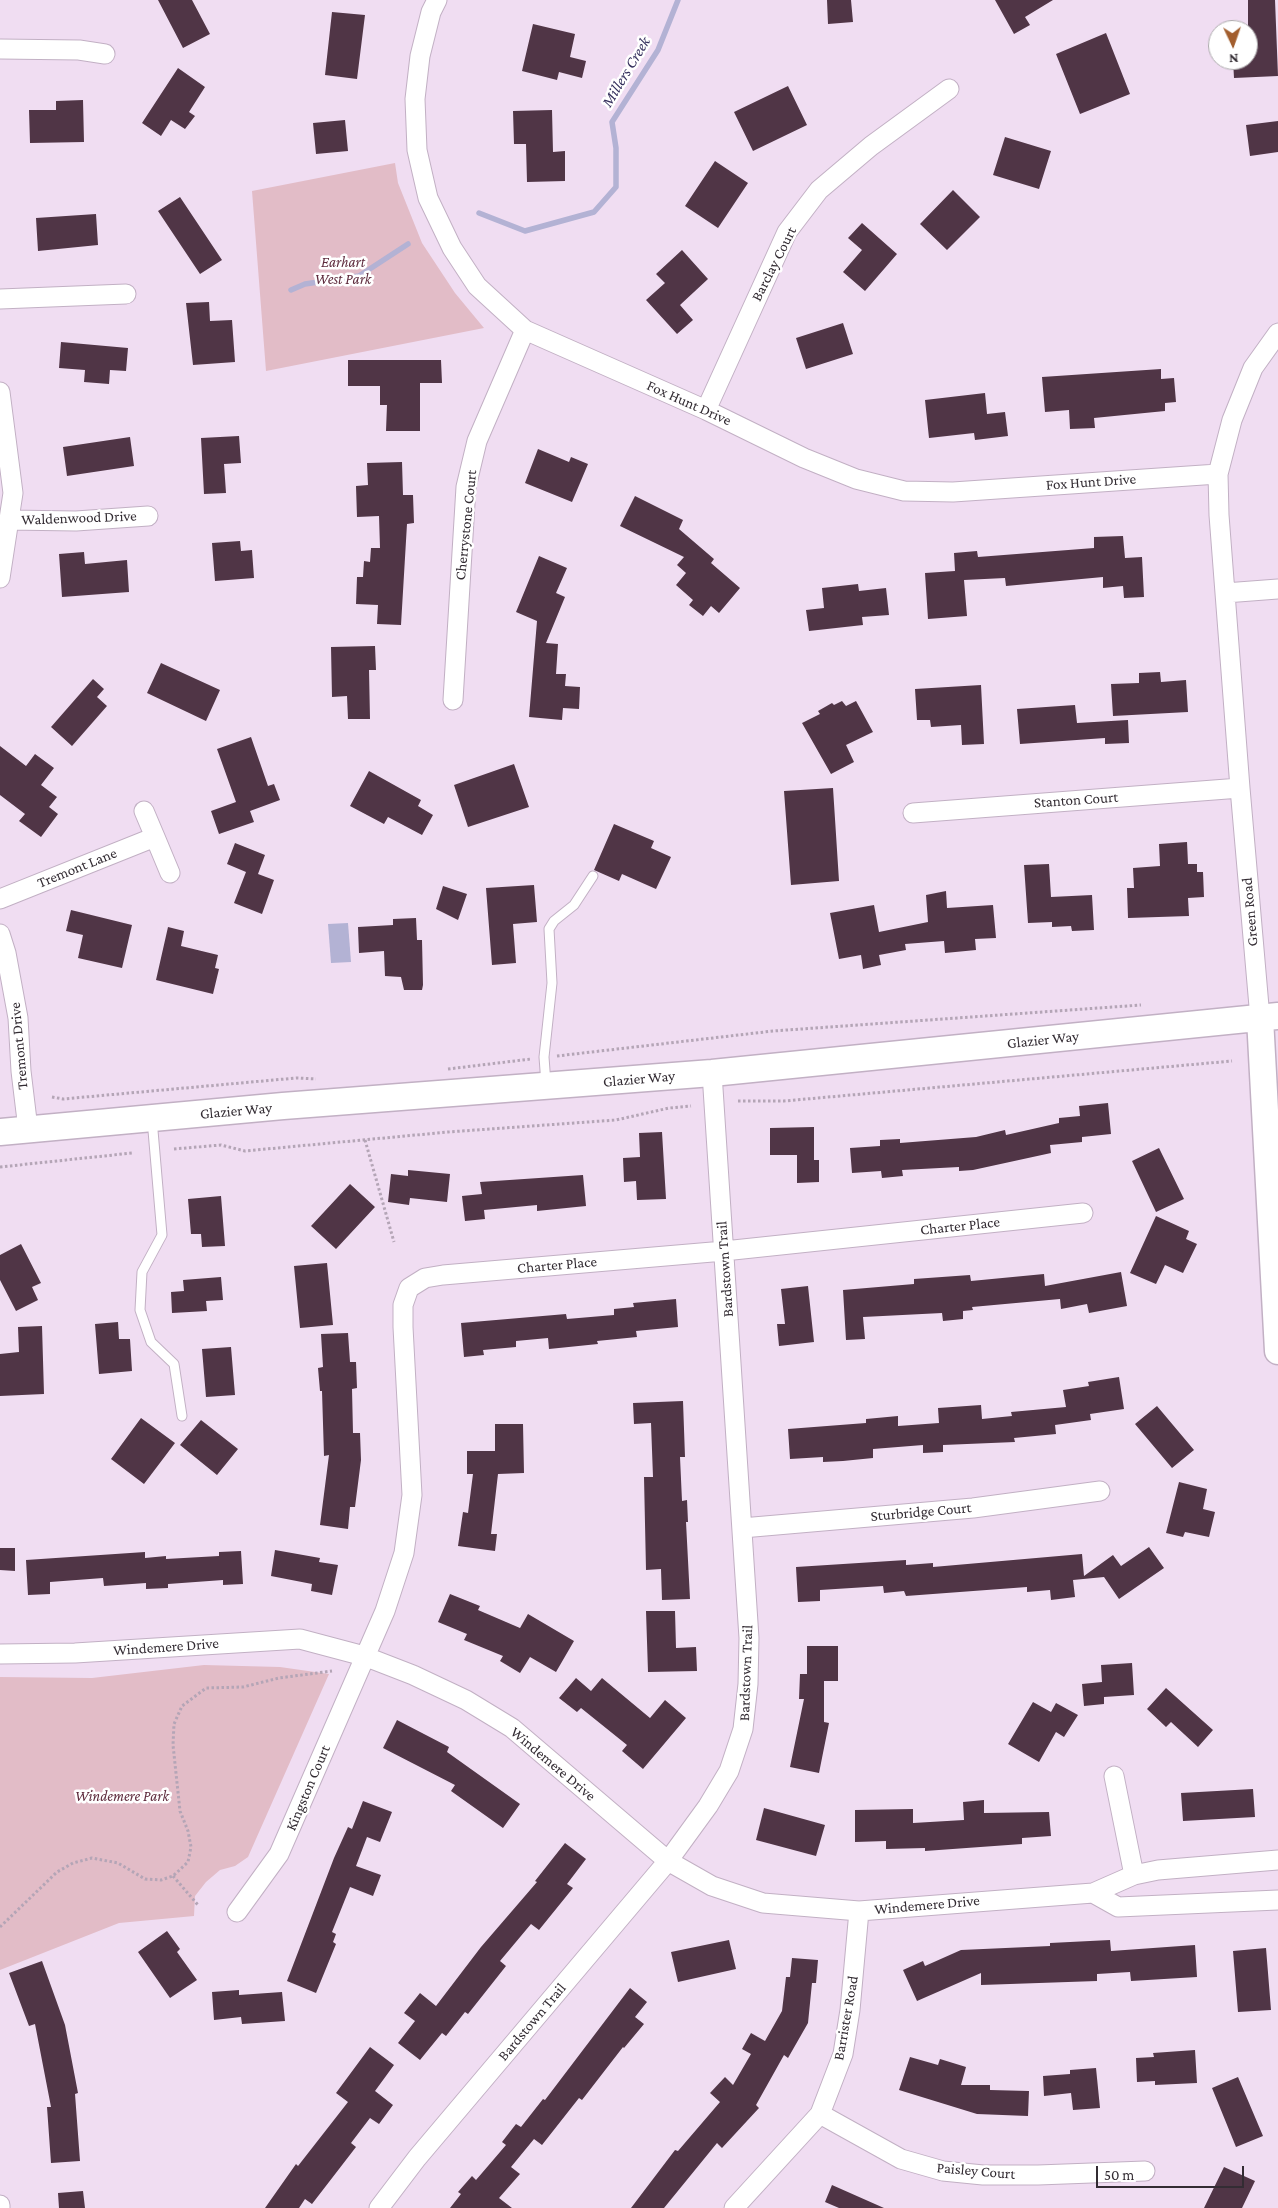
<!DOCTYPE html>
<style>
body{margin:0}
#map{position:relative;width:1278px;height:2208px;overflow:hidden;background:#f0ddf2;font-family:"Crimson Pro",serif}
canvas{display:block}
.north{position:absolute;left:1208px;top:20px;width:50px;height:50px;box-sizing:border-box;background:#fff;border:1px solid #adabad;border-radius:50%;rotate:177deg;font-size:14px;font-weight:700;line-height:20px;text-align:center;color:#332c33}
.north::after{content:'';display:block;margin:auto;width:18px;height:22px;background:#a25e2e;clip-path:polygon(50% 0,100% 100%,50% 72%,0 100%)}
.scale{position:absolute;left:1096px;top:2166px;width:148px;height:22px;box-sizing:border-box;border:2px solid #332c33;border-top:0;padding-left:6px;font-size:15px;line-height:18px;white-space:nowrap;color:#332c33;-webkit-text-stroke:4px #fff;paint-order:stroke}
</style>
<div id="map">
<canvas width="1278" height="2208"></canvas>
<div class="north">N</div>
<div class="scale">50 m</div>
</div>
<script>
const ctx = document.querySelector('canvas').getContext('2d');
ctx.lineJoin = 'round';
function fillPath(path, color) {
  ctx.fillStyle = color;
  ctx.fill(path, 'evenodd');
}
function toPath(rows) {
  const path = new Path2D();
  for (const r of rows) {
    path.moveTo(r[0], r[1]);
    for (let i = 2; i < r.length; i += 2) path.lineTo(r[i], r[i + 1]);
  }
  return path;
}
function trace(path, color, width, dash) {
  ctx.strokeStyle = color;
  ctx.lineWidth = width;
  ctx.lineCap = dash ? 'butt' : 'round';
  ctx.setLineDash(dash || []);
  ctx.stroke(path);
}
function write(font, color, halo, rows, align = 'center') {
  ctx.font = font + ' "Crimson Pro",serif';
  ctx.lineWidth = 5;
  ctx.setLineDash([]);
  ctx.textBaseline = 'middle';
  ctx.strokeStyle = halo;
  ctx.fillStyle = color;
  for (const [text, x, y, turn = 0] of rows) {
    ctx.save();
    ctx.translate(x, y);
    ctx.rotate((+turn || 0) * Math.PI / 180);
    ctx.textAlign = isNaN(turn) ? turn : align;
    if (halo) ctx.strokeText(text, 0, 0);
    ctx.fillText(text, 0, 0);
    ctx.restore();
  }
}
fillPath(toPath([
 [395,163,398,183,422,243,455,293,484,328,266,371,252,191],
 [204,1665,280,1667,329,1674,248,1857,235,1866,220,1870,206,1882,195,1896,194,1916,119,1923,0,1970,0,1677,92,1678]
]), '#e2bcc7');
fillPath(toPath([
 [348,923,351,962,331,963,328,924]
]), '#b3b2d4');
trace(toPath([
 [479,213,525,231,594,212,616,187,616,148,612,122,658,50,678,0],
 [291,290,305,284,359,276,408,244]
]), '#b3b2d4', 5.5);
fillPath(toPath([
 [158,0,192,0,210,34,183,48],
 [827,0,851,0,853,22,828,24],
 [995,0,1053,0,1025,17,1030,25,1014,34],
 [1248,0,1275,0,1278,76,1234,78,1233,60,1248,60],
 [332,12,365,15,357,79,325,75],
 [533,24,575,34,570,57,586,61,582,78,559,72,557,80,522,71],
 [1106,33,1130,94,1080,114,1056,54],
 [178,68,205,87,189,112,195,116,185,129,171,120,161,136,142,123],
 [788,86,807,125,753,151,734,112],
 [83,100,84,142,30,143,29,110,56,110,56,101],
 [552,110,553,152,565,151,565,181,527,182,526,144,514,144,513,111],
 [345,120,348,151,316,154,313,123],
 [1278,121,1278,152,1250,156,1246,125],
 [1005,137,1051,151,1039,189,993,175],
 [715,161,748,183,718,228,685,206],
 [953,190,980,217,947,250,920,224],
 [180,197,222,260,200,274,158,211],
 [96,214,98,245,38,251,36,218],
 [862,223,897,254,865,291,843,272,862,250,848,238],
 [682,250,708,279,680,305,693,320,677,334,646,300,665,283,656,274],
 [209,302,210,321,232,320,235,362,193,365,186,303],
 [843,323,853,354,806,369,796,338],
 [61,342,128,348,126,371,110,370,109,384,84,382,85,370,59,368],
 [348,360,441,360,442,383,420,383,420,431,386,431,387,405,380,405,380,386,348,386],
 [1161,369,1161,379,1174,378,1176,402,1165,403,1165,411,1094,418,1095,428,1070,429,1069,410,1045,412,1042,377],
 [985,393,987,414,1005,412,1008,436,975,440,974,433,929,438,925,400],
 [239,436,241,463,224,464,226,493,204,494,201,438],
 [130,437,134,466,67,476,63,447],
 [538,449,569,462,571,457,588,464,572,502,525,483],
 [402,462,403,495,413,495,414,523,407,524,401,625,377,624,378,605,356,604,357,577,363,577,364,561,370,562,371,548,380,548,379,516,357,517,356,486,368,485,367,463],
 [635,496,683,520,679,529,714,559,711,563,740,588,719,613,711,606,703,616,689,605,693,600,676,585,686,573,677,565,684,557,620,526],
 [1123,536,1125,558,1142,557,1144,597,1124,598,1123,586,1103,588,1103,577,1006,586,1005,578,964,580,967,616,928,619,925,573,955,571,954,553,977,551,978,557,1094,548,1094,537],
 [240,541,241,551,252,550,254,578,215,581,212,543],
 [84,552,85,564,127,560,129,592,62,597,59,554],
 [539,556,567,568,556,593,565,597,546,643,558,644,556,674,566,674,565,686,580,687,579,709,563,708,562,720,529,717,537,621,516,612],
 [858,584,859,591,886,588,889,615,862,617,863,625,809,631,806,610,824,608,822,588],
 [375,646,376,670,369,670,370,719,348,719,347,696,332,697,331,647],
 [161,663,220,690,206,721,147,693],
 [1160,672,1161,682,1186,680,1188,712,1113,716,1111,684,1139,683,1139,673],
 [93,679,104,689,97,697,107,706,72,746,51,727],
 [981,685,984,744,962,745,961,725,931,727,930,720,917,720,915,689],
 [842,701,846,706,856,701,873,732,846,745,854,762,831,774,802,723,820,714,818,711,832,703,834,705],
 [1075,705,1077,723,1128,720,1129,743,1105,744,1105,738,1020,744,1017,709],
 [251,737,268,786,274,784,280,800,250,811,254,822,219,834,211,811,236,802,217,749],
 [0,746,26,766,35,754,54,768,41,785,57,797,49,807,58,814,41,837,19,821,25,814,0,795],
 [514,764,529,807,468,827,454,785],
 [369,771,421,800,418,806,433,815,422,835,388,817,384,824,350,806],
 [833,788,839,881,791,885,784,791],
 [614,824,654,841,651,848,671,857,656,889,622,874,619,881,594,870],
 [1187,842,1188,864,1197,864,1197,872,1203,872,1204,897,1188,898,1189,916,1128,918,1127,888,1134,888,1133,868,1160,866,1159,844],
 [235,843,265,855,258,874,274,880,262,914,234,903,246,872,227,864],
 [1049,864,1051,897,1092,895,1094,930,1072,931,1071,926,1052,927,1052,922,1028,923,1024,865],
 [534,885,537,922,513,924,516,963,492,965,486,888],
 [443,886,467,894,458,920,436,909],
 [946,891,947,908,993,905,996,938,975,939,976,950,945,953,944,941,905,944,906,950,879,955,881,965,863,969,861,955,839,959,830,913,874,905,879,932,928,922,926,895],
 [71,910,132,925,122,968,78,958,83,935,66,931],
 [416,918,417,940,422,940,423,985,422,990,404,990,401,977,385,976,384,951,359,953,358,927,393,925,393,919],
 [168,927,184,931,181,946,218,955,215,968,219,969,213,994,156,980],
 [1108,1103,1111,1134,1082,1137,1082,1142,1050,1145,1051,1153,973,1170,959,1171,959,1167,902,1170,903,1176,882,1178,881,1171,852,1173,850,1148,880,1146,880,1140,900,1139,900,1143,976,1137,1005,1130,1006,1135,1059,1123,1059,1118,1080,1116,1079,1106],
 [814,1127,814,1160,819,1160,819,1182,797,1183,797,1155,770,1155,770,1128],
 [662,1132,666,1199,637,1200,636,1181,624,1182,623,1158,640,1157,639,1133],
 [1159,1148,1184,1199,1156,1212,1132,1161],
 [408,1170,450,1174,447,1202,410,1198,409,1205,388,1202,391,1174,408,1176],
 [583,1175,586,1206,537,1211,537,1205,484,1210,485,1219,465,1221,462,1196,482,1194,480,1182],
 [350,1184,375,1207,336,1249,311,1226],
 [221,1196,225,1246,202,1247,201,1234,191,1234,188,1199],
 [1156,1216,1189,1231,1186,1239,1197,1244,1183,1273,1165,1265,1156,1284,1130,1273],
 [21,1244,41,1283,32,1287,38,1300,16,1311,0,1280,0,1255],
 [327,1263,333,1325,300,1328,294,1266],
 [1121,1272,1127,1306,1089,1313,1087,1304,1061,1309,1060,1299,972,1307,973,1310,963,1311,963,1319,943,1321,942,1313,863,1317,865,1339,846,1340,843,1290,914,1284,914,1279,970,1275,971,1281,1044,1274,1045,1286],
 [221,1277,223,1300,206,1301,207,1311,172,1313,171,1292,184,1291,183,1280],
 [808,1286,814,1342,779,1346,777,1324,785,1324,781,1289],
 [676,1299,678,1327,636,1331,637,1337,597,1341,598,1344,549,1349,548,1338,516,1341,516,1347,483,1350,484,1355,464,1357,461,1323,566,1314,567,1319,614,1315,614,1309,634,1307,633,1303],
 [118,1322,119,1339,130,1339,132,1371,99,1374,95,1324],
 [42,1326,44,1394,0,1396,0,1354,19,1352,18,1327],
 [348,1333,350,1362,356,1362,357,1388,352,1389,353,1433,360,1433,361,1460,355,1507,350,1507,348,1529,320,1525,329,1455,324,1456,322,1391,320,1391,318,1368,323,1367,321,1334],
 [231,1347,235,1395,206,1397,202,1349],
 [1119,1377,1124,1409,1090,1414,1091,1420,1055,1425,1056,1434,1014,1438,1015,1442,943,1445,943,1452,923,1453,923,1445,873,1449,873,1458,843,1461,823,1462,823,1457,790,1459,788,1429,866,1423,866,1419,898,1416,898,1426,939,1423,938,1408,981,1405,982,1419,1012,1416,1011,1412,1066,1407,1063,1390,1089,1386,1088,1382],
 [683,1401,685,1457,680,1457,682,1501,687,1500,688,1522,686,1522,690,1599,662,1600,661,1569,646,1570,644,1477,653,1477,651,1423,634,1424,633,1403],
 [1157,1406,1194,1450,1172,1468,1135,1424],
 [141,1418,175,1443,144,1484,111,1459],
 [201,1420,238,1449,217,1475,180,1445],
 [495,1424,523,1424,524,1473,498,1474,491,1534,497,1534,495,1551,458,1546,463,1512,468,1513,473,1474,467,1474,467,1451,495,1451],
 [1179,1482,1207,1489,1203,1509,1215,1512,1209,1537,1185,1532,1183,1537,1166,1533],
 [1149,1547,1164,1568,1119,1599,1104,1577,1073,1580,1075,1597,1051,1600,1050,1590,1027,1592,1027,1587,906,1596,904,1591,884,1593,883,1586,820,1590,820,1601,798,1602,796,1567,906,1560,906,1565,933,1563,933,1567,1082,1554,1084,1576,1113,1555,1121,1566],
 [0,1548,15,1548,15,1571,0,1570],
 [275,1550,320,1558,319,1562,338,1565,332,1595,311,1591,312,1584,271,1576],
 [241,1551,243,1584,223,1585,223,1580,168,1584,168,1588,146,1589,146,1583,104,1586,103,1578,50,1582,50,1594,28,1595,26,1560,145,1552,145,1558,166,1556,166,1559,219,1556,219,1552],
 [450,1594,480,1606,478,1610,520,1628,528,1614,574,1641,556,1672,530,1657,520,1673,500,1661,503,1656,464,1640,467,1634,438,1622],
 [646,1611,675,1611,676,1648,696,1647,697,1671,648,1672],
 [807,1646,838,1646,838,1681,824,1681,824,1722,829,1723,819,1773,790,1767,804,1699,799,1699,800,1674,807,1674],
 [1132,1663,1134,1695,1104,1697,1104,1704,1084,1706,1082,1684,1102,1682,1101,1665],
 [576,1678,591,1691,602,1678,650,1718,665,1700,686,1718,643,1769,622,1751,627,1745,581,1708,577,1712,559,1698],
 [1166,1688,1213,1730,1198,1747,1171,1722,1166,1727,1147,1709],
 [1033,1702,1051,1712,1056,1703,1078,1715,1064,1737,1056,1732,1039,1762,1008,1744],
 [397,1720,449,1747,447,1752,520,1804,503,1828,451,1791,455,1785,383,1748],
 [1253,1789,1255,1817,1183,1821,1181,1793],
 [984,1800,984,1813,1049,1812,1051,1836,1022,1838,1022,1844,925,1851,925,1848,886,1849,886,1841,855,1842,855,1810,913,1809,913,1823,964,1820,963,1802],
 [363,1801,392,1812,380,1842,367,1837,356,1866,381,1875,373,1896,350,1887,332,1932,336,1934,333,1942,336,1944,316,1993,287,1981,334,1858,348,1827,352,1829],
 [764,1808,825,1825,816,1856,756,1840],
 [565,1843,586,1859,567,1884,573,1888,539,1930,531,1924,500,1961,506,1966,468,2014,465,2012,446,2036,442,2033,420,2060,398,2043,415,2021,404,2013,420,1993,436,2006,481,1947,537,1882,535,1881],
 [167,1931,180,1949,177,1952,197,1980,170,1998,138,1952],
 [729,1940,736,1969,678,1982,671,1952],
 [1110,1940,1111,1951,1195,1945,1197,1977,1131,1981,1130,1972,1097,1974,1097,1981,981,1985,981,1973,917,2001,903,1970,923,1961,925,1966,961,1950,1050,1946,1050,1943],
 [1266,1948,1271,2010,1238,2012,1233,1951],
 [792,1958,818,1960,816,1983,812,1983,808,2023,788,2058,784,2055,756,2105,759,2108,722,2148,717,2143,664,2208,631,2208,675,2150,678,2151,720,2102,710,2093,725,2077,733,2085,751,2054,742,2049,751,2033,765,2041,782,2011,786,1977,790,1977],
 [42,1961,65,2025,78,2093,75,2094,80,2161,51,2163,47,2107,51,2107,35,2024,29,2026,9,1973],
 [630,1988,647,2002,635,2017,644,2024,624,2048,623,2047,582,2100,579,2098,542,2145,534,2139,511,2167,520,2174,499,2198,512,2208,450,2208,461,2194,458,2192,472,2176,476,2180,506,2145,502,2142,516,2124,521,2127,543,2099,545,2100],
 [239,1990,239,1995,282,1992,285,2021,242,2024,241,2017,214,2020,212,1992],
 [370,2047,394,2065,375,2091,393,2105,379,2124,370,2118,351,2143,356,2147,312,2204,305,2199,299,2208,265,2208,296,2164,298,2166,348,2102,336,2093],
 [1195,2050,1197,2083,1155,2085,1155,2081,1137,2082,1136,2058,1154,2057,1153,2053],
 [910,2057,938,2065,940,2059,966,2067,961,2085,990,2085,990,2090,1029,2091,1028,2116,977,2114,899,2090],
 [1096,2068,1100,2108,1073,2110,1071,2093,1044,2096,1043,2076,1070,2074,1070,2070],
 [1238,2077,1263,2136,1236,2147,1212,2088],
 [1224,2167,1255,2181,1242,2208,1204,2208],
 [832,2185,884,2208,839,2208,825,2202],
 [83,2191,85,2208,59,2208,58,2193]
]), '#503546');
const lane = toPath([
 [546,1084,544,1057,552,983,549,929,554,921,574,905,593,876],
 [152,1119,162,1235,142,1272,140,1310,151,1342,174,1364,182,1416]
]);
const street = toPath([
 [437,0,431,12,420,56,415,99,417,150,428,198,452,248,477,286,525,330,706,410,804,458,856,479,904,491,953,492,1218,474],
 [0,49,79,50,105,54],
 [0,299,126,294],
 [0,392,13,493,0,578],
 [706,410,787,232,819,190,871,146,949,89],
 [9,520,76,521,148,516],
 [1225,593,1278,589],
 [453,700,466,487,477,441,525,330],
 [144,811,155,837],
 [913,813,1240,788],
 [0,899,155,837,170,873],
 [0,934,6,953,18,1018,21,1071,28,1129],
 [1260,1018,1240,788,1219,515,1218,474,1232,420,1253,368,1278,333],
 [742,1528,973,1508,1100,1491],
 [0,1654,75,1653,300,1639,364,1656,413,1675,466,1700,512,1728,668,1861,712,1886,763,1903,859,1911,1093,1893,1134,1875,1158,1870,1278,1860],
 [1114,1776,1134,1875],
 [1093,1893,1118,1907,1278,1900],
 [237,1912,279,1854,385,1611,404,1553,412,1495,403,1327,403,1305,409,1288,425,1278,443,1275,724,1251,1083,1213],
 [820,2114,901,2159,943,2171,983,2175,1038,2175,1145,2171],
 [0,2205,0,2208],
 [379,2208,417,2158,668,1861,708,1806,729,1771,743,1729,748,1684,749,1638,712,1073],
 [734,2208,820,2114,843,2054,850,2010,859,1911]
]);
const secondary = toPath([
 [1260,1018,1278,1351],
 [0,1132,283,1106,712,1073,1278,1016]
]);
trace(lane, '#c2b0c4', 11);
trace(street, '#c2b0c4', 21);
trace(secondary, '#c2b0c4', 29);
trace(toPath([
 [557,1056,773,1031,1141,1005],
 [448,1069,531,1059],
 [52,1097,63,1099,296,1078,316,1079],
 [738,1101,784,1101,1232,1061],
 [365,1140,394,1242],
 [174,1149,221,1145,245,1151,448,1132,616,1120,669,1108,691,1106],
 [0,1167,132,1153],
 [173,1876,198,1905],
 [0,1927,57,1872,73,1863,92,1858,118,1863,145,1879,161,1880,173,1876,188,1862,191,1847,188,1831,180,1811,173,1745,174,1724,182,1706,206,1688,243,1687,279,1678,332,1671]
]), '#b4a5b6', 3, [2.5, 2.5]);
trace(lane, '#fff', 9);
trace(street, '#fff', 19);
trace(secondary, '#fff', 26);
write('italic 15px', '#5e2b3d', '#fff', [
 ["Earhart",343,262],
 ["West Park",343,279],
 ["Windemere Park",122,1796]
]);
write('15px', '#332c33', '#fff', [
 ["Barclay Court",774,264,-63],
 ["Fox Hunt Drive",689,403,24],
 ["Fox Hunt Drive",1091,482,-4],
 ["Waldenwood Drive",79,518,-2],
 ["Cherrystone Court",466,525,-84],
 ["Stanton Court",1076,800,-4],
 ["Tremont Lane",77,868,-22],
 ["Green Road",1250,912,-95],
 ["Glazier Way",1043,1040,-6],
 ["Tremont Drive",19,1046,-95],
 ["Glazier Way",639,1079,-5],
 ["Glazier Way",236,1111,-5],
 ["Charter Place",960,1226,-6],
 ["Charter Place",557,1265,-5],
 ["Bardstown Trail",725,1269,-94],
 ["Sturbridge Court",921,1512,-5],
 ["Windemere Drive",166,1647,-4],
 ["Bardstown Trail",746,1673,-88],
 ["Windemere Drive",553,1764,40],
 ["Kingston Court",308,1788,-67],
 ["Windemere Drive",927,1905,-5],
 ["Barrister Road",846,2018,-80],
 ["Bardstown Trail",532,2022,-50],
 ["Paisley Court",976,2171,5]
]);
write('italic 16px', '#35305d', '#fff', [
 ["Millers Creek",626,72,-59]
]);
</script>
